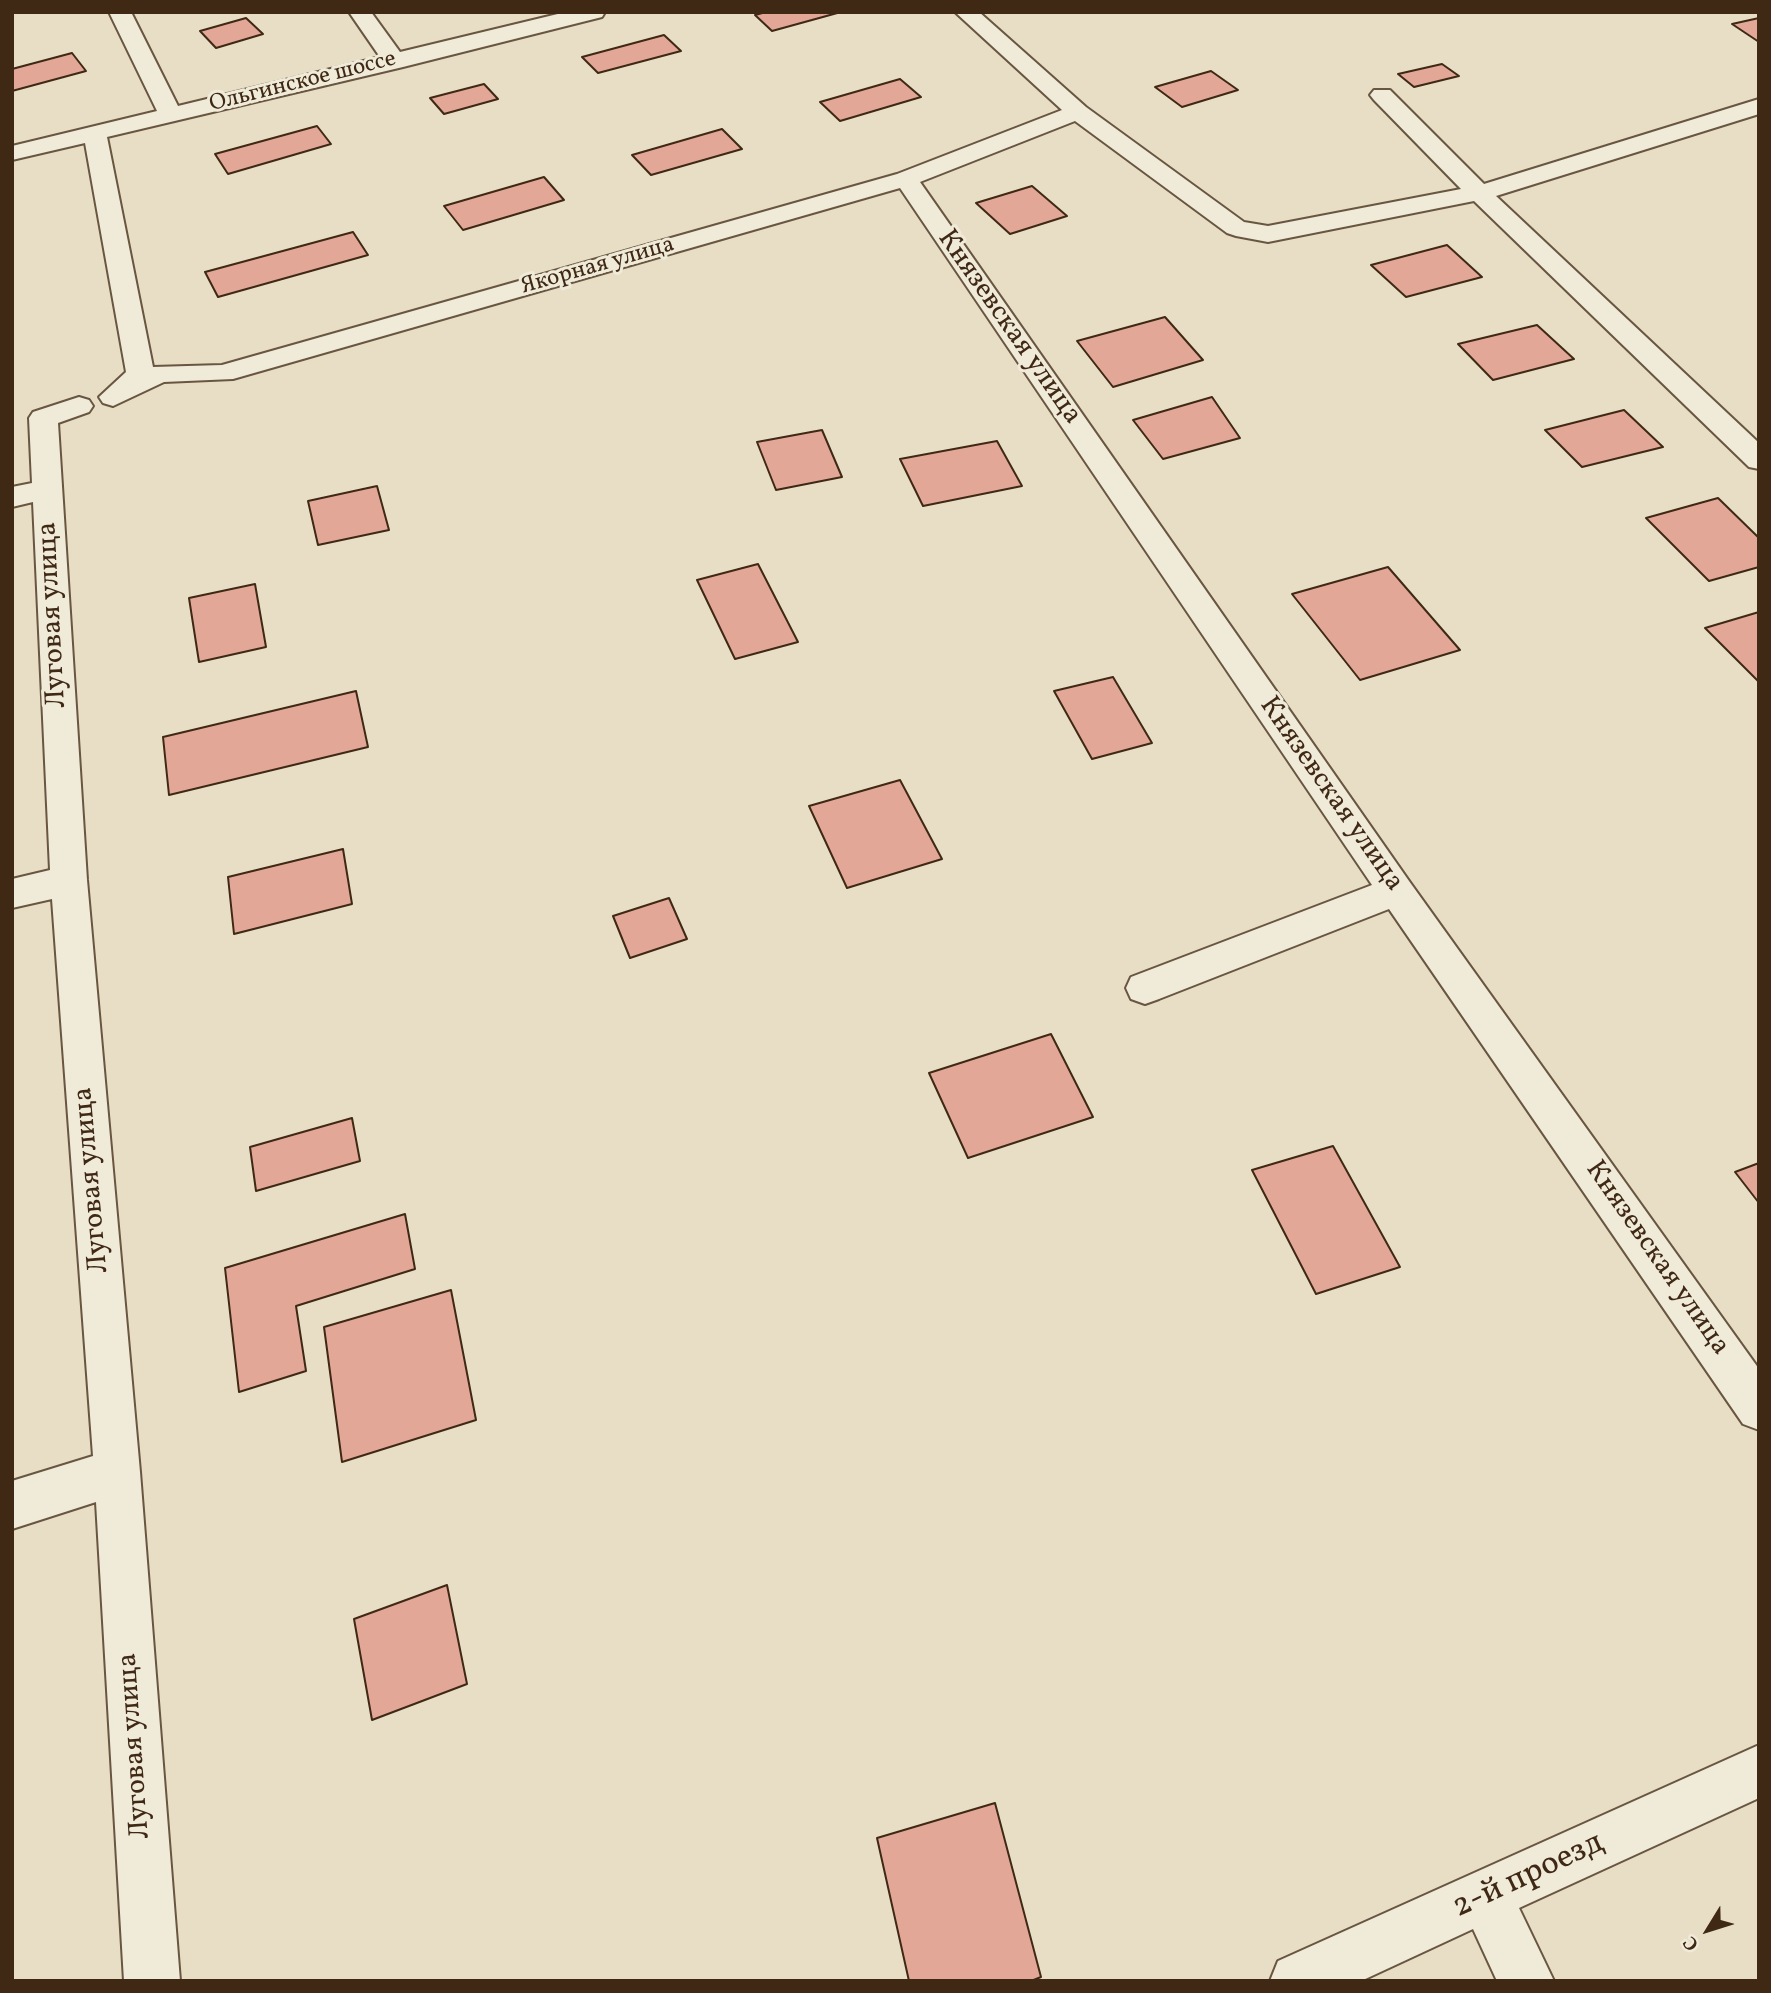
<!DOCTYPE html>
<meta charset="utf-8">
<style>
body{margin:0}
#map{position:relative;width:1771px;height:1993px;overflow:hidden;background:#e8dec5;font-family:Vollkorn,serif}
canvas{display:block}
.frame{position:absolute;inset:0;border:14px solid #3f2915;pointer-events:none}
.north{position:absolute;left:1673px;top:1895px;width:70px;height:70px;-webkit-text-stroke:5px #f0ead9;paint-order:stroke;rotate:232deg;font-size:19px;font-weight:700;line-height:28px;text-align:center;color:#3f2915}
.north::after{content:'';display:block;margin:auto;width:24px;height:32px;background:#3f2915;clip-path:polygon(50% 0,100% 100%,50% 72%,0 100%)}
</style>
<div id="map">
<canvas width="1771" height="1993"></canvas>
<div class="frame"></div>
<div class="north">С</div>
</div>
<script>
const ctx = document.querySelector('canvas').getContext('2d');
ctx.lineJoin = 'round';
function fillPath(path, color) {
  ctx.fillStyle = color;
  ctx.fill(path, 'evenodd');
}
function toPath(rows) {
  const path = new Path2D();
  for (const r of rows) {
    path.moveTo(r[0], r[1]);
    for (let i = 2; i < r.length; i += 2) path.lineTo(r[i], r[i + 1]);
  }
  return path;
}
function trace(path, color, width, dash) {
  ctx.strokeStyle = color;
  ctx.lineWidth = width;
  ctx.lineCap = dash ? 'butt' : 'round';
  ctx.setLineDash(dash || []);
  ctx.stroke(path);
}
function write(font, color, halo, rows, align = 'center') {
  ctx.font = font + ' Vollkorn,serif';
  ctx.lineWidth = 6;
  ctx.setLineDash([]);
  ctx.textBaseline = 'middle';
  ctx.strokeStyle = halo;
  ctx.fillStyle = color;
  for (const [text, x, y, turn = 0] of rows) {
    ctx.save();
    ctx.translate(x, y);
    ctx.rotate((+turn || 0) * Math.PI / 180);
    ctx.textAlign = isNaN(turn) ? turn : align;
    if (halo) ctx.strokeText(text, 0, 0);
    ctx.fillText(text, 0, 0);
    ctx.restore();
  }
}
const building = toPath([
 [766,12,841,12,772,31,755,15,766,12],
 [246,18,263,34,216,48,200,31,246,18],
 [1759,18,1759,42,1732,24,1759,18],
 [664,35,681,51,598,73,582,57,664,35],
 [72,53,86,71,12,91,12,69,72,53],
 [1442,64,1459,76,1414,87,1398,74,1442,64],
 [1211,71,1238,90,1182,107,1155,87,1211,71],
 [900,79,921,97,840,121,820,102,900,79],
 [484,84,498,99,444,114,430,98,484,84],
 [317,126,331,144,228,174,215,154,317,126],
 [722,129,742,149,651,175,632,155,722,129],
 [544,177,564,200,463,230,444,206,544,177],
 [1032,186,1067,216,1010,234,976,203,1032,186],
 [353,232,368,255,218,297,205,272,353,232],
 [1447,245,1482,277,1406,297,1371,265,1447,245],
 [1165,317,1203,360,1113,387,1077,341,1165,317],
 [1537,325,1574,359,1493,380,1458,344,1537,325],
 [1212,397,1240,438,1163,459,1133,420,1212,397],
 [1624,410,1663,447,1582,467,1545,430,1624,410],
 [822,430,842,477,776,490,757,442,822,430],
 [997,441,1022,486,923,506,900,459,997,441],
 [377,486,389,530,318,545,308,501,377,486],
 [1718,498,1759,538,1759,567,1709,581,1646,518,1718,498],
 [758,564,798,642,735,659,697,580,758,564],
 [1388,567,1460,650,1360,680,1292,594,1388,567],
 [255,584,266,647,199,662,189,598,255,584],
 [1759,612,1759,682,1705,628,1759,612],
 [1113,677,1152,743,1092,759,1054,691,1113,677],
 [356,691,368,747,169,795,163,737,356,691],
 [900,780,942,859,847,888,809,806,900,780],
 [343,849,352,904,234,934,228,877,343,849],
 [669,898,687,939,630,958,613,916,669,898],
 [1051,1034,1093,1117,968,1158,929,1073,1051,1034],
 [352,1118,360,1161,256,1191,250,1147,352,1118],
 [1333,1146,1400,1267,1316,1294,1252,1170,1333,1146],
 [1759,1163,1759,1203,1735,1172,1759,1163],
 [405,1214,415,1269,296,1306,306,1371,239,1392,225,1268,405,1214],
 [451,1290,476,1420,342,1462,324,1327,451,1290],
 [447,1585,467,1684,372,1720,354,1619,447,1585],
 [995,1803,1041,1977,1031,1981,909,1981,877,1838,995,1803]
]);
fillPath(building, '#e3a798');
trace(building, '#3f2915', 2);
const minor = toPath([
 [109,12,131,12,178,106,380,57,349,12,371,12,400,52,566,12,605,12,602,17,403,67,107,137,153,367,222,365,897,174,1062,110,955,12,979,12,1086,107,1244,222,1268,226,1461,189,1374,100,1370,95,1374,90,1390,90,1484,184,1759,99,1759,114,1496,196,1759,443,1759,469,1749,467,1474,201,1268,242,1236,236,1227,233,1075,121,920,182,1409,881,1759,1369,1759,1430,1743,1424,1389,909,1159,999,1145,1004,1131,999,1126,988,1131,977,1372,885,900,188,233,379,164,382,113,406,103,403,99,397,126,372,85,143,12,160,12,146,157,111,109,12],
 [79,397,89,400,93,406,89,412,58,423,87,880,140,1472,180,1981,124,1981,96,1502,12,1529,12,1481,93,1456,52,899,12,908,12,879,50,870,33,502,12,507,12,487,32,483,29,418,33,412,79,397],
 [1759,1745,1759,1798,1519,1908,1554,1981,1497,1981,1473,1929,1361,1981,1270,1981,1278,1961,1759,1745]
]);
trace(minor, '#695641', 4);
fillPath(minor, '#f0ead9');
write('23px', '#3f2915', '#f0ead9', [
 ["Ольгинское шоссе",303,83,-14],
 ["Якорная улица",598,267,-16]
]);
write('28px', '#3f2915', '#f0ead9', [
 ["Князевская улица",1008,328,55],
 ["Луговая улица",54,615,-93],
 ["Князевская улица",1330,795,55],
 ["Луговая улица",93,1180,-95],
 ["Князевская улица",1656,1259,55],
 ["Луговая улица",136,1746,-94]
]);
write('33px', '#3f2915', '#f0ead9', [
 ["2-й проезд",1529,1877,-25]
]);
</script>
